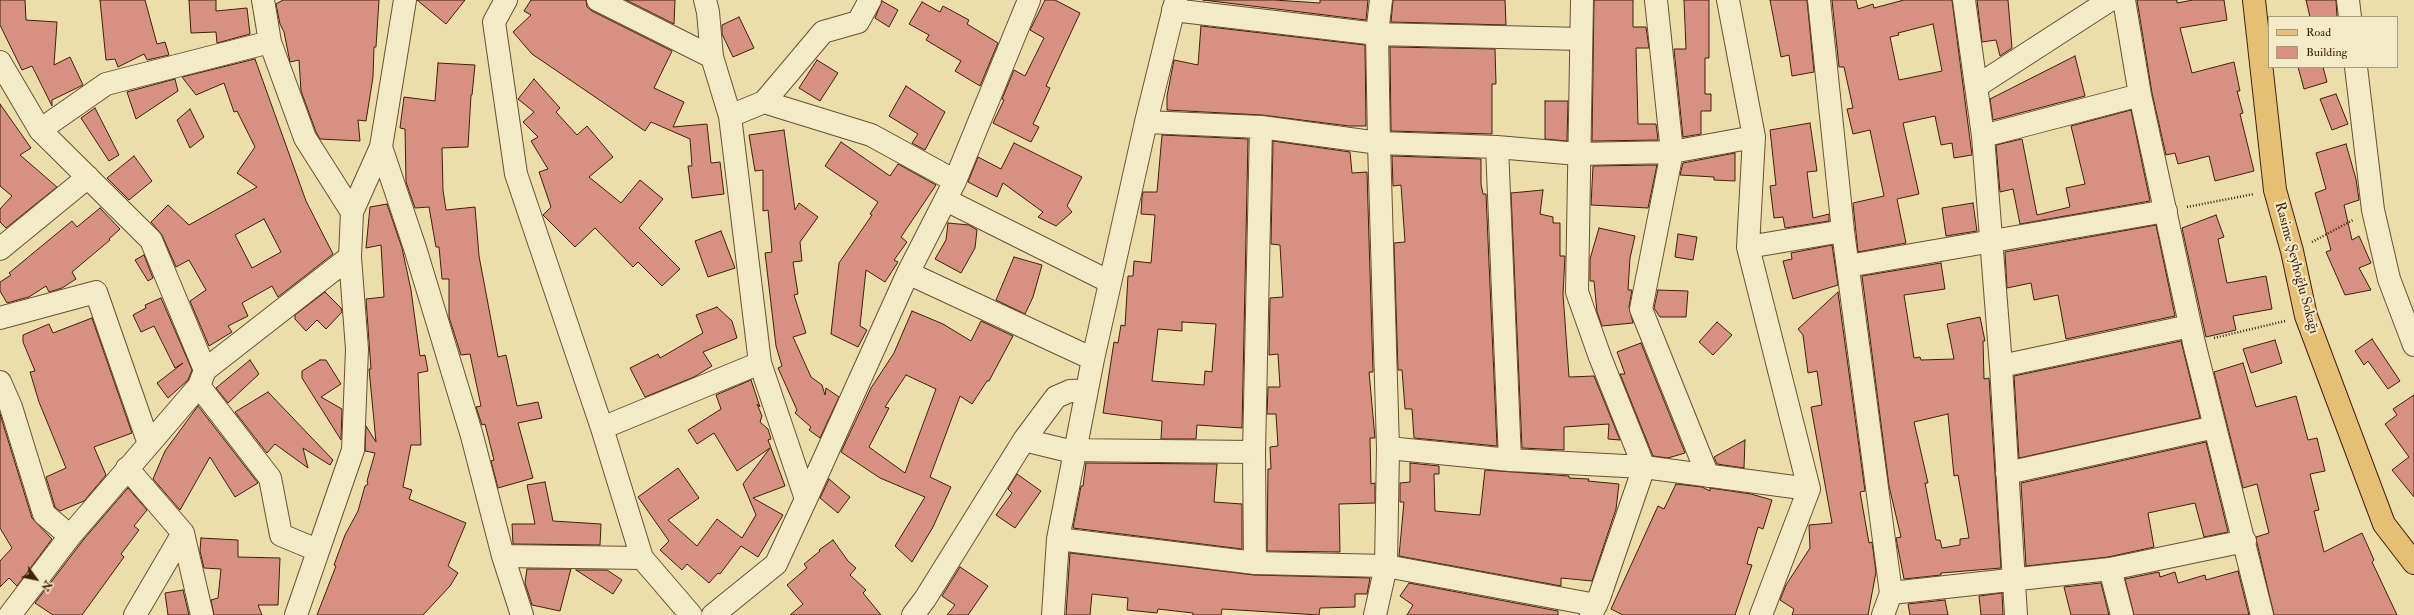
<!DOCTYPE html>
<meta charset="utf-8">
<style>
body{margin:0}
#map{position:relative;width:2414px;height:615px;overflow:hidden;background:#ecdeab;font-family:"IM FELL Double Pica",serif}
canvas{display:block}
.legend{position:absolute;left:2268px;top:16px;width:130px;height:52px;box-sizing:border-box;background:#f3eac8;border:1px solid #ab997c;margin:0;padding:5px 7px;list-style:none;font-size:12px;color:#401f0b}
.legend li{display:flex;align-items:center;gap:8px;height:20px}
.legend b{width:20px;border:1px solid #ab997c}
.north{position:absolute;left:16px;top:559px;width:40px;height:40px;-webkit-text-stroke:3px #f3eac8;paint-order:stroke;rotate:123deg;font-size:11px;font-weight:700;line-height:16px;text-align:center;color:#401f0b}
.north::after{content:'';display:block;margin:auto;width:14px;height:18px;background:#401f0b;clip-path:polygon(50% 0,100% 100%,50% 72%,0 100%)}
</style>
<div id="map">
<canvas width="2414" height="615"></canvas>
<ul class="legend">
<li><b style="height:5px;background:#e6bf76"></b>Road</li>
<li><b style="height:11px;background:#d79182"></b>Building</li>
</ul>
<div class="north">N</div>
</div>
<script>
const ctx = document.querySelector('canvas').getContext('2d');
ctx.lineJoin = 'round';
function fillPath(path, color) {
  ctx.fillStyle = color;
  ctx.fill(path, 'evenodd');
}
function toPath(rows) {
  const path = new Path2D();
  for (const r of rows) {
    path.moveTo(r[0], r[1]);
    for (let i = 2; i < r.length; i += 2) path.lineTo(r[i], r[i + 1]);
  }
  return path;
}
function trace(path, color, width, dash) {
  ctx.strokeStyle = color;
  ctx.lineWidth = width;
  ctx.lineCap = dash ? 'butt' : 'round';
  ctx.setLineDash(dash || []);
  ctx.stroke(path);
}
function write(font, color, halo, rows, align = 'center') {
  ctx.font = font + ' "IM FELL Double Pica",serif';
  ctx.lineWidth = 4;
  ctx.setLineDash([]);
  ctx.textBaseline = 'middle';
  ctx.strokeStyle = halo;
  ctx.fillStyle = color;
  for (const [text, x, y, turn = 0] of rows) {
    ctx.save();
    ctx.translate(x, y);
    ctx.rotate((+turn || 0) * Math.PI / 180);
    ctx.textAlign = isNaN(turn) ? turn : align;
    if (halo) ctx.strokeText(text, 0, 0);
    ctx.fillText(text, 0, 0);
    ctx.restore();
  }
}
const building = toPath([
 [0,0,25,0,26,20,57,22,54,65,70,57,83,85,52,100,52,106,32,66,22,70,0,25,0,0],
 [100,0,145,0,157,44,165,42,169,55,147,60,144,54,118,67,115,59,106,60,100,0],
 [189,0,216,0,216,11,247,8,250,34,217,43,216,32,191,33,189,0],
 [283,0,379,0,376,47,374,47,373,77,366,121,358,120,360,141,320,139,316,132,301,91,299,60,290,62,284,32,280,24,276,4,283,0],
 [417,0,465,0,446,24,417,0],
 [531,0,586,0,587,7,592,11,672,51,654,88,684,102,673,127,707,124,711,163,720,162,724,194,692,198,688,166,692,166,690,139,651,122,645,131,532,54,513,32,531,15,524,11,531,0],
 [626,0,675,0,674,24,626,0],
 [1045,0,1055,0,1080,13,1046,86,1050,88,1033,124,1039,127,1031,142,993,123,1004,100,1002,99,1014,70,1025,76,1044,38,1030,30,1045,0],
 [1203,0,1274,0,1320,3,1320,0,1368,0,1366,20,1203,0],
 [1393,0,1505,0,1506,25,1391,22,1393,0],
 [1594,0,1633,0,1633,27,1646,27,1649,48,1636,48,1638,124,1656,124,1658,140,1592,141,1594,0],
 [1684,0,1709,0,1709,58,1705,58,1705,94,1711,94,1711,111,1701,111,1701,134,1683,137,1674,49,1686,49,1684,0],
 [1770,0,1807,0,1814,72,1792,76,1789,55,1781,57,1770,0],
 [1832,0,1856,0,1858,9,1873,4,1874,8,1904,0,1952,0,1972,155,1954,158,1952,143,1941,145,1935,116,1903,123,1919,194,1897,199,1906,243,1858,252,1853,203,1884,196,1870,130,1853,134,1847,109,1853,108,1844,67,1839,67,1832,0],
 [1933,24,1942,71,1899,80,1890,37,1899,35,1898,33,1933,24],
 [1977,0,2008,0,2012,48,2000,56,1996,40,1982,42,1977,0],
 [2137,0,2177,0,2177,3,2193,0,2224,0,2227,20,2180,28,2192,73,2234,62,2240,91,2237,91,2243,113,2240,114,2254,171,2215,181,2209,156,2178,164,2175,153,2166,155,2152,93,2137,0],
 [2306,0,2336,0,2337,17,2310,17,2306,0],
 [882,1,898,10,889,27,875,18,882,1],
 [922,2,940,12,943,6,969,20,967,24,998,43,980,86,955,71,961,61,926,40,929,35,909,24,922,2],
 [739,17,754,48,733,57,722,34,722,25,739,17],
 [1201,26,1365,45,1366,126,1349,126,1262,115,1167,110,1167,96,1174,60,1198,65,1201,26],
 [1390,47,1495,49,1496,84,1492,84,1492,134,1391,131,1390,47],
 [2075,56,2085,96,1993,120,1990,99,2075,56],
 [255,59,306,201,333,254,278,297,272,286,242,303,248,316,228,326,232,332,209,346,190,301,206,290,189,260,176,267,162,235,151,222,168,205,189,225,257,187,237,173,255,147,237,111,234,112,224,83,196,95,182,77,255,59],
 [264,219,281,252,252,268,235,235,264,219],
 [817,60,838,73,820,101,799,88,817,60],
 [438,63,475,65,472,95,471,95,468,147,442,148,443,190,446,210,475,207,479,256,498,357,506,355,517,406,538,402,542,418,518,423,533,478,498,488,491,461,494,460,485,424,482,425,476,407,481,406,470,354,461,355,449,317,449,279,442,279,439,247,436,247,429,207,415,208,406,182,405,129,400,128,404,97,435,101,438,63],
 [2298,67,2323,67,2327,82,2304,89,2298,67],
 [175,79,178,91,136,119,127,92,175,79],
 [534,79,560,108,556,112,577,135,587,126,613,157,589,177,621,203,640,180,663,199,639,228,680,269,662,286,638,262,633,267,595,228,575,247,543,215,551,207,539,172,548,169,531,141,538,137,523,122,534,112,518,99,534,79],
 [906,86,945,112,925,150,912,143,918,134,889,116,906,86],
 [2336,94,2348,124,2332,130,2320,99,2336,94],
 [1545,101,1568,101,1567,141,1545,139,1545,101],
 [0,104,31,148,20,155,57,187,6,228,0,222,0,209,12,196,0,186,0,104],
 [95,108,119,155,109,161,81,118,95,108],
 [190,109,204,137,190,148,177,120,190,109],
 [2131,110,2150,201,2020,224,2013,189,2000,192,1996,145,2022,139,2037,215,2070,207,2066,188,2085,184,2071,126,2131,110],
 [1810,123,1817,171,1807,172,1813,218,1829,214,1829,221,1785,228,1783,217,1774,218,1770,186,1776,185,1770,130,1810,123],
 [784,130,795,210,799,203,818,217,800,242,802,261,793,262,798,294,794,295,806,333,793,337,811,377,822,385,825,395,826,388,839,397,820,438,809,430,811,427,795,413,797,410,778,368,782,366,776,346,765,253,772,252,768,210,763,211,763,170,755,171,749,135,784,130],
 [1162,135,1248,139,1242,428,1197,425,1196,439,1161,439,1162,421,1103,413,1114,342,1118,343,1121,325,1125,326,1128,276,1133,276,1134,261,1151,263,1155,215,1141,214,1142,197,1143,192,1157,192,1162,135],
 [1182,322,1216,324,1212,372,1205,371,1204,385,1152,381,1158,329,1182,331,1182,322],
 [1273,141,1350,152,1352,173,1367,172,1373,372,1369,372,1375,438,1370,438,1371,484,1375,483,1375,503,1339,504,1340,552,1267,551,1268,469,1271,469,1270,447,1278,446,1276,414,1267,414,1268,387,1280,387,1278,354,1269,355,1270,298,1283,297,1280,245,1271,244,1273,141],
 [841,142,890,176,898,164,936,185,901,237,907,242,894,260,898,262,885,282,866,270,860,326,867,330,858,347,831,334,839,263,872,215,870,214,878,202,825,166,841,142],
 [1014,143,1082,177,1067,206,1072,212,1056,226,1038,217,1043,212,1003,183,997,197,968,182,978,157,1001,169,1014,143],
 [2346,144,2356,179,2359,200,2344,205,2352,240,2359,236,2371,263,2359,268,2371,290,2345,295,2326,252,2331,250,2315,193,2326,189,2316,153,2346,144],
 [1735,153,1735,181,1714,180,1714,177,1680,175,1683,163,1735,153],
 [134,156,152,181,129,200,107,178,134,156],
 [1392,156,1481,159,1481,184,1483,194,1486,194,1497,446,1414,438,1412,409,1405,409,1402,370,1398,370,1394,243,1405,242,1401,185,1393,186,1392,156],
 [1657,165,1648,208,1591,205,1593,166,1657,165],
 [1543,190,1540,214,1553,217,1553,223,1560,223,1560,256,1565,256,1563,294,1569,377,1594,376,1620,440,1608,439,1609,424,1564,427,1564,450,1522,448,1511,193,1543,190],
 [1973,203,1977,231,1946,236,1942,208,1973,203],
 [387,204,402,248,411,290,420,356,425,355,428,371,418,373,421,445,411,445,403,487,412,490,409,499,466,523,448,566,458,573,450,586,423,615,317,615,336,566,334,565,345,535,358,511,365,486,368,484,367,481,375,453,365,451,366,426,376,442,369,369,371,369,366,299,384,297,381,245,366,248,370,207,387,204],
 [100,208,120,229,109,239,110,240,72,272,76,279,62,288,49,292,46,286,29,297,7,303,0,291,0,282,11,275,9,273,72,221,77,227,100,208],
 [2216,215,2224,237,2218,239,2227,283,2266,276,2272,309,2233,316,2236,330,2206,337,2182,228,2216,215],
 [948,223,969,225,977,230,975,248,961,273,935,259,946,240,948,223],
 [2156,225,2175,316,2066,339,2058,295,2034,300,2031,283,2007,288,2005,252,2156,225],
 [1599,228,1635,236,1630,258,1628,290,1632,290,1629,307,1633,323,1602,326,1597,312,1594,281,1590,281,1590,259,1599,228],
 [721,231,735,268,708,277,695,241,721,231],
 [1678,234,1697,237,1693,260,1675,257,1678,234],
 [1832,245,1838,285,1793,299,1783,261,1792,259,1791,253,1832,245],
 [144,255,153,278,148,281,135,260,144,255],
 [1014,257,1042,265,1033,297,1025,314,996,300,1014,257],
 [1941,263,1945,289,1904,295,1914,358,1920,357,1921,360,1954,359,1947,324,1980,317,1985,341,1983,341,1984,379,1989,378,2001,568,1941,573,1941,575,1904,579,1896,538,1901,537,1889,486,1862,276,1941,263],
 [1948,414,1954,476,1958,475,1969,538,1960,539,1960,545,1942,548,1940,540,1936,540,1925,483,1928,483,1914,422,1948,414],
 [1658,290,1688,291,1686,317,1660,317,1654,308,1658,290],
 [325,292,341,308,342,312,326,329,317,320,306,331,295,319,295,315,325,292],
 [1838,292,1865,491,1860,492,1869,543,1872,542,1876,572,1868,615,1792,615,1794,609,1780,600,1786,585,1810,548,1809,525,1832,523,1811,407,1822,405,1817,371,1808,373,1803,335,1798,329,1838,292],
 [161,298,192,370,188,380,168,398,157,383,183,363,175,368,154,326,141,332,133,315,146,308,145,305,161,298],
 [717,307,732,321,737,338,703,352,712,366,694,377,645,397,630,368,658,354,660,358,703,333,696,315,717,307],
 [912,311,943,324,971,341,981,321,1013,336,989,381,987,381,972,404,960,396,930,477,951,487,933,527,912,562,895,546,925,497,880,478,841,452,871,388,894,353,912,311],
 [906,375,936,389,905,473,869,447,889,408,885,407,906,375],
 [92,318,132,433,94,447,106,475,84,501,60,511,55,507,46,477,66,468,39,402,30,372,35,371,23,342,23,335,49,324,53,333,92,318],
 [1717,322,1732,335,1713,355,1699,342,1717,322],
 [2372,339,2400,381,2388,389,2368,361,2364,365,2355,351,2372,339],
 [2275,340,2282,363,2251,373,2243,349,2275,340],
 [2181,341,2200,418,2019,458,2014,376,2181,341],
 [1641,343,1685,453,1668,458,1653,456,1620,374,1625,374,1617,352,1641,343],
 [250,360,259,374,228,403,216,388,250,360],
 [320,360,326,360,341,384,321,397,342,409,341,440,302,378,302,371,320,360],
 [2243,363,2256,407,2296,396,2308,440,2317,438,2325,471,2310,474,2319,510,2314,511,2324,552,2362,533,2374,560,2372,562,2397,615,2274,615,2257,543,2256,537,2269,533,2257,484,2243,488,2214,372,2243,363],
 [751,380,760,407,757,404,762,416,760,422,768,429,771,439,768,440,785,486,753,498,783,515,758,557,741,546,720,574,718,573,709,583,687,564,682,570,660,550,669,541,638,497,678,468,699,498,668,520,697,546,717,519,742,538,756,515,743,484,770,448,737,471,714,433,697,444,688,430,721,409,716,395,751,380],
 [268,392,333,460,330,465,303,448,308,468,275,444,267,453,235,412,268,392],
 [2414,395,2414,497,2392,470,2409,457,2385,424,2397,415,2393,409,2414,395],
 [198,406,258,483,235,497,210,457,180,510,153,479,165,451,198,406],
 [0,414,32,518,52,539,17,586,9,578,0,587,0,561,12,548,0,528,0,414],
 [1745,440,1744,468,1717,464,1714,457,1745,440],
 [2206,442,2228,532,2204,537,2195,503,2148,513,2154,547,2108,557,2026,566,2021,483,2206,442],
 [1086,463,1217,464,1214,502,1242,504,1242,549,1073,528,1081,486,1083,486,1086,463],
 [1410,463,1439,466,1439,474,1434,474,1435,511,1480,515,1485,470,1569,476,1569,478,1589,479,1588,481,1619,484,1616,509,1592,581,1561,578,1561,586,1399,556,1404,502,1400,502,1400,483,1410,482,1410,463],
 [1017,474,1041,491,1015,528,996,515,1012,493,1008,489,1017,474],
 [829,479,850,497,838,513,820,498,829,479],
 [545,482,553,521,601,524,600,545,513,544,512,524,535,524,527,485,545,482],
 [1676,484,1702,487,1710,491,1710,488,1751,494,1772,500,1763,529,1758,527,1747,564,1752,565,1735,615,1623,615,1611,609,1658,506,1664,509,1676,484],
 [128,488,147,510,134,526,139,530,121,554,124,557,82,615,53,615,35,603,84,539,128,488],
 [201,538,238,540,238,557,280,558,278,605,258,605,262,615,214,615,211,600,218,598,221,569,204,568,200,551,201,538],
 [833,540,848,561,856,568,850,575,866,590,863,593,881,615,790,615,803,604,787,585,807,568,804,564,820,551,819,550,833,540],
 [1070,553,1254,575,1370,578,1367,594,1355,594,1355,607,1320,608,1319,615,1222,609,1221,615,1193,615,1193,613,1158,609,1157,613,1127,610,1128,598,1092,594,1090,615,1066,615,1070,553],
 [960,567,988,586,968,615,947,615,955,605,942,596,960,567],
 [527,569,571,569,560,611,532,605,525,583,527,569],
 [576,570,607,570,622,580,613,594,576,570],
 [2238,571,2249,615,2134,615,2125,579,2159,572,2160,577,2175,572,2178,583,2205,575,2206,580,2238,571],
 [1409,583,1558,611,1558,615,1407,615,1413,605,1400,596,1409,583],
 [2101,583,2109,615,2071,615,2064,587,2101,583],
 [183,590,189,615,168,615,165,593,183,590],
 [2002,593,2003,615,1981,615,1979,596,2002,593],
 [1945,600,1948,615,1910,615,1908,604,1945,600]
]);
fillPath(building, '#d79182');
trace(building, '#401f0b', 1);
const minor = toPath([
 [263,0,270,42,305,138,352,212],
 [506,0,494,22,516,174,602,428,642,558,691,615],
 [598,0,712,57],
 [705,0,708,12,712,57,730,116,760,363,806,499,776,564,713,615],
 [1582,0,1577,292,1600,357,1644,467,1599,598,1591,615],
 [1656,0,1672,152,1641,309,1708,476],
 [1728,0,1754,137,1748,247,1809,489,1761,615],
 [1819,0,1843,231,1891,593,1883,615],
 [1964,0,1983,136,2001,366,2016,615],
 [2124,0,2140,95,2194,343,2262,615],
 [2348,0,2350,17],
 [1173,10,1377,34,1581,39],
 [0,62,40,130,151,240,205,370],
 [2356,67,2373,210,2389,279,2414,345],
 [1977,86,2110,0],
 [764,102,871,135,955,181],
 [730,116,764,102,823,32,858,22,870,0],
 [1146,122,1261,127,1379,143,1497,147,1578,154,1672,152,1754,137],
 [40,130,106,84,270,42],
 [1983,136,2140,95],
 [381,147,415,248,472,436,503,556,522,615],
 [1497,147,1510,460],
 [946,200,1110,282],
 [1748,247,1843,231],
 [0,249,88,177],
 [1848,266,2166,211],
 [908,273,1093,359],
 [0,318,96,292,149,444],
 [2001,366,2190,326],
 [0,382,11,407,44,514,70,536],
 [199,386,270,478,281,535,317,550],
 [602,428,760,363],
 [1024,440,1065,450,1254,452],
 [1388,448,1510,460,1644,467,1809,489],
 [127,468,183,533,135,615],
 [2007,473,2215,427],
 [806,499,908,273,955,181,1029,0],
 [183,533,202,615],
 [1058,539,1255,563,1386,566,1596,605],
 [503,556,642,558],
 [1255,563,1254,452,1261,127],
 [2110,569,2122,615],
 [1891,593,2110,569,2245,541],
 [10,615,70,536,199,386,205,370,350,257],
 [296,615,353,450,357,349,350,257,352,212,381,147,405,0],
 [913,615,925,599,1024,440,1056,397,1070,391,1087,390],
 [1053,615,1058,539,1093,359,1146,122,1176,0],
 [1375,615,1386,566,1388,448,1379,143,1377,34,1381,0]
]);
const major = toPath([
 [2254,0,2275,190,2292,251,2306,316,2384,524,2414,563]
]);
trace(minor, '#6b4f33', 24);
trace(major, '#401f0b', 24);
trace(toPath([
 [2187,207,2254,194],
 [2312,242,2353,220],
 [2214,338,2285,321]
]), '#401f0b', 2.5, [1, 2]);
trace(minor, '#f3eac8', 22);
trace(major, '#e6bf76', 22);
write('14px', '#401f0b', '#f3eac8', [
 ["Rasime Şeyhoğlu Sokağı",2296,268,75]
]);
</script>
